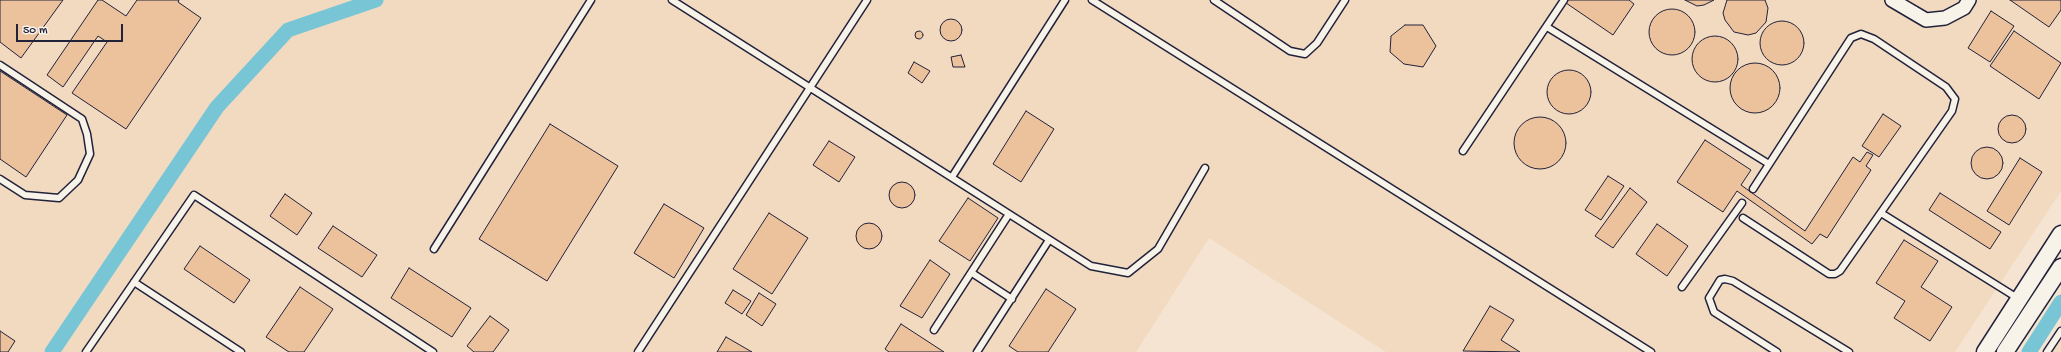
<!DOCTYPE html>
<style>
body{margin:0}
#map{position:relative;width:2061px;height:352px;overflow:hidden;background:#f4e4d1;font-family:"Gochi Hand",sans-serif}
canvas{display:block}
.scale{position:absolute;left:16px;top:24px;width:107px;height:18px;box-sizing:border-box;border:2px solid #22223b;border-top:0;padding-left:5px;font-size:12px;line-height:14px;white-space:nowrap;color:#22223b;-webkit-text-stroke:3px #f7f3e8;paint-order:stroke}
</style>
<div id="map">
<canvas width="2061" height="352"></canvas>
<div class="scale">50 m</div>
</div>
<script>
const ctx = document.querySelector('canvas').getContext('2d');
ctx.lineJoin = 'round';
function fillPath(path, color) {
  ctx.fillStyle = color;
  ctx.fill(path, 'evenodd');
}
function toPath(rows) {
  const path = new Path2D();
  for (const r of rows) {
    if (r.length === 3) {
      path.moveTo(r[0] + r[2], r[1]);
      path.arc(r[0], r[1], r[2], 0, 2 * Math.PI);
      continue;
    }
    path.moveTo(r[0], r[1]);
    for (let i = 2; i < r.length; i += 2) path.lineTo(r[i], r[i + 1]);
  }
  return path;
}
function trace(path, color, width, dash) {
  ctx.strokeStyle = color;
  ctx.lineWidth = width;
  ctx.lineCap = dash ? 'butt' : 'round';
  ctx.setLineDash(dash || []);
  ctx.stroke(path);
}
fillPath(toPath([
 [0,0,2061,0,2061,191,1955,352,1386,352,1209,238,1136,352,0,352],
 [2061,323,2061,352,2042,352]
]), '#f2dac1');
trace(toPath([
 [52,352,217,107,288,30,376,0],
 [2029,352,2061,302]
]), '#78c6d5', 15);
const building = toPath([
 [0,0,63,0,21,58,0,42,0,0],
 [98,0,102,0,126,16,137,0,179,0,178,2,201,18,126,129,72,93,107,42,98,36,63,87,47,75,98,0],
 [1568,0,1629,0,1634,4,1613,35,1566,3,1568,0],
 [1685,0,1714,0,1704,5,1697,6,1685,0],
 [1727,0,1765,0,1768,8,1766,22,1756,33,1748,35,1734,32,1725,20,1723,13,1727,0],
 [2010,0,2061,0,2061,10,2049,27,2010,0],
 [1672,32,23],
 [1991,11,2014,26,1990,62,1968,48,1991,11],
 [951,30,11],
 [1782,43,22],
 [1405,25,1423,25,1436,46,1423,67,1404,64,1390,52,1391,36,1405,25],
 [2014,31,2061,63,2039,99,1990,66,2014,31],
 [919,35,4],
 [1715,59,23],
 [961,55,965,67,953,67,951,57,961,55],
 [914,62,930,71,922,83,908,73,914,62],
 [1755,88,25],
 [1569,92,22],
 [0,71,67,115,26,177,0,159,0,71],
 [1026,111,1054,129,1021,182,993,164,1026,111],
 [1883,114,1901,126,1879,157,1862,146,1883,114],
 [2012,129,14],
 [1540,143,26],
 [550,124,618,166,547,281,479,239,550,124],
 [1705,140,1751,170,1741,185,1805,231,1853,157,1860,162,1867,152,1873,155,1866,166,1871,170,1827,238,1820,234,1812,244,1737,191,1723,212,1677,182,1705,140],
 [829,141,855,157,839,182,813,165,829,141],
 [1987,163,16],
 [2020,158,2042,172,2009,225,1987,211,2020,158],
 [1608,176,1624,186,1601,220,1585,210,1608,176],
 [902,195,13],
 [1630,188,1647,202,1613,248,1595,236,1630,188],
 [1940,193,2001,232,1990,249,1929,210,1940,193],
 [285,194,312,213,297,235,270,216,285,194],
 [968,198,998,218,970,261,939,241,968,198],
 [664,204,704,228,674,278,634,253,664,204],
 [769,213,808,238,772,294,733,269,769,213],
 [869,236,13],
 [1657,224,1688,246,1667,276,1636,254,1657,224],
 [333,226,377,255,362,277,318,248,333,226],
 [1904,240,1938,261,1921,287,1952,307,1930,341,1894,318,1905,301,1876,283,1904,240],
 [200,246,250,280,234,303,184,269,200,246],
 [930,260,950,274,922,318,900,306,930,260],
 [409,268,471,308,452,337,391,298,409,268],
 [300,287,333,309,304,352,289,352,266,337,300,287],
 [1046,289,1076,309,1048,352,1018,352,1009,346,1046,289],
 [733,290,751,301,742,314,725,303,733,290],
 [759,293,776,304,762,326,746,315,759,293],
 [1490,306,1514,320,1501,340,1520,352,1463,351,1490,306],
 [490,316,509,330,493,352,474,352,467,346,490,316],
 [901,324,944,352,889,352,885,349,901,324],
 [0,331,15,341,8,352,0,352,0,331],
 [726,337,752,352,717,352,726,337]
]);
fillPath(building, '#ecc29c');
trace(building, '#22223b', 1);
const service = toPath([
 [672,0,1091,266,1128,273,1158,249,1205,168],
 [1092,0,1651,352],
 [1214,0,1290,51,1305,54,1317,43,1345,0],
 [1547,27,1769,164],
 [0,65,82,119,87,134,90,154,78,180,59,198,25,195,0,179],
 [1463,151,1564,0],
 [952,177,1065,0],
 [1881,213,2019,299],
 [1743,218,1829,274,1835,274,1840,271,1952,111,1955,99,1946,87,1874,39,1861,34,1851,38,1753,189],
 [434,249,591,0],
 [972,273,1012,299],
 [134,282,241,352],
 [1682,287,1742,203],
 [934,330,1009,214],
 [86,352,194,195,433,352],
 [638,352,867,0],
 [977,352,1049,240],
 [1777,352,1714,312,1709,298,1720,280,1725,279,1733,281,1849,352],
 [2047,352,2061,331]
]);
const minor = toPath([
 [1892,0,1926,20,1945,18,1964,8,1969,0]
]);
const tertiary = toPath([
 [1985,352,2061,234],
 [2005,352,2061,267]
]);
trace(service, '#22223b', 9);
trace(minor, '#22223b', 16);
trace(tertiary, '#22223b', 19);
trace(service, '#f7f3e8', 6);
trace(minor, '#f7f3e8', 13);
trace(tertiary, '#f7f3e8', 16);
</script>
